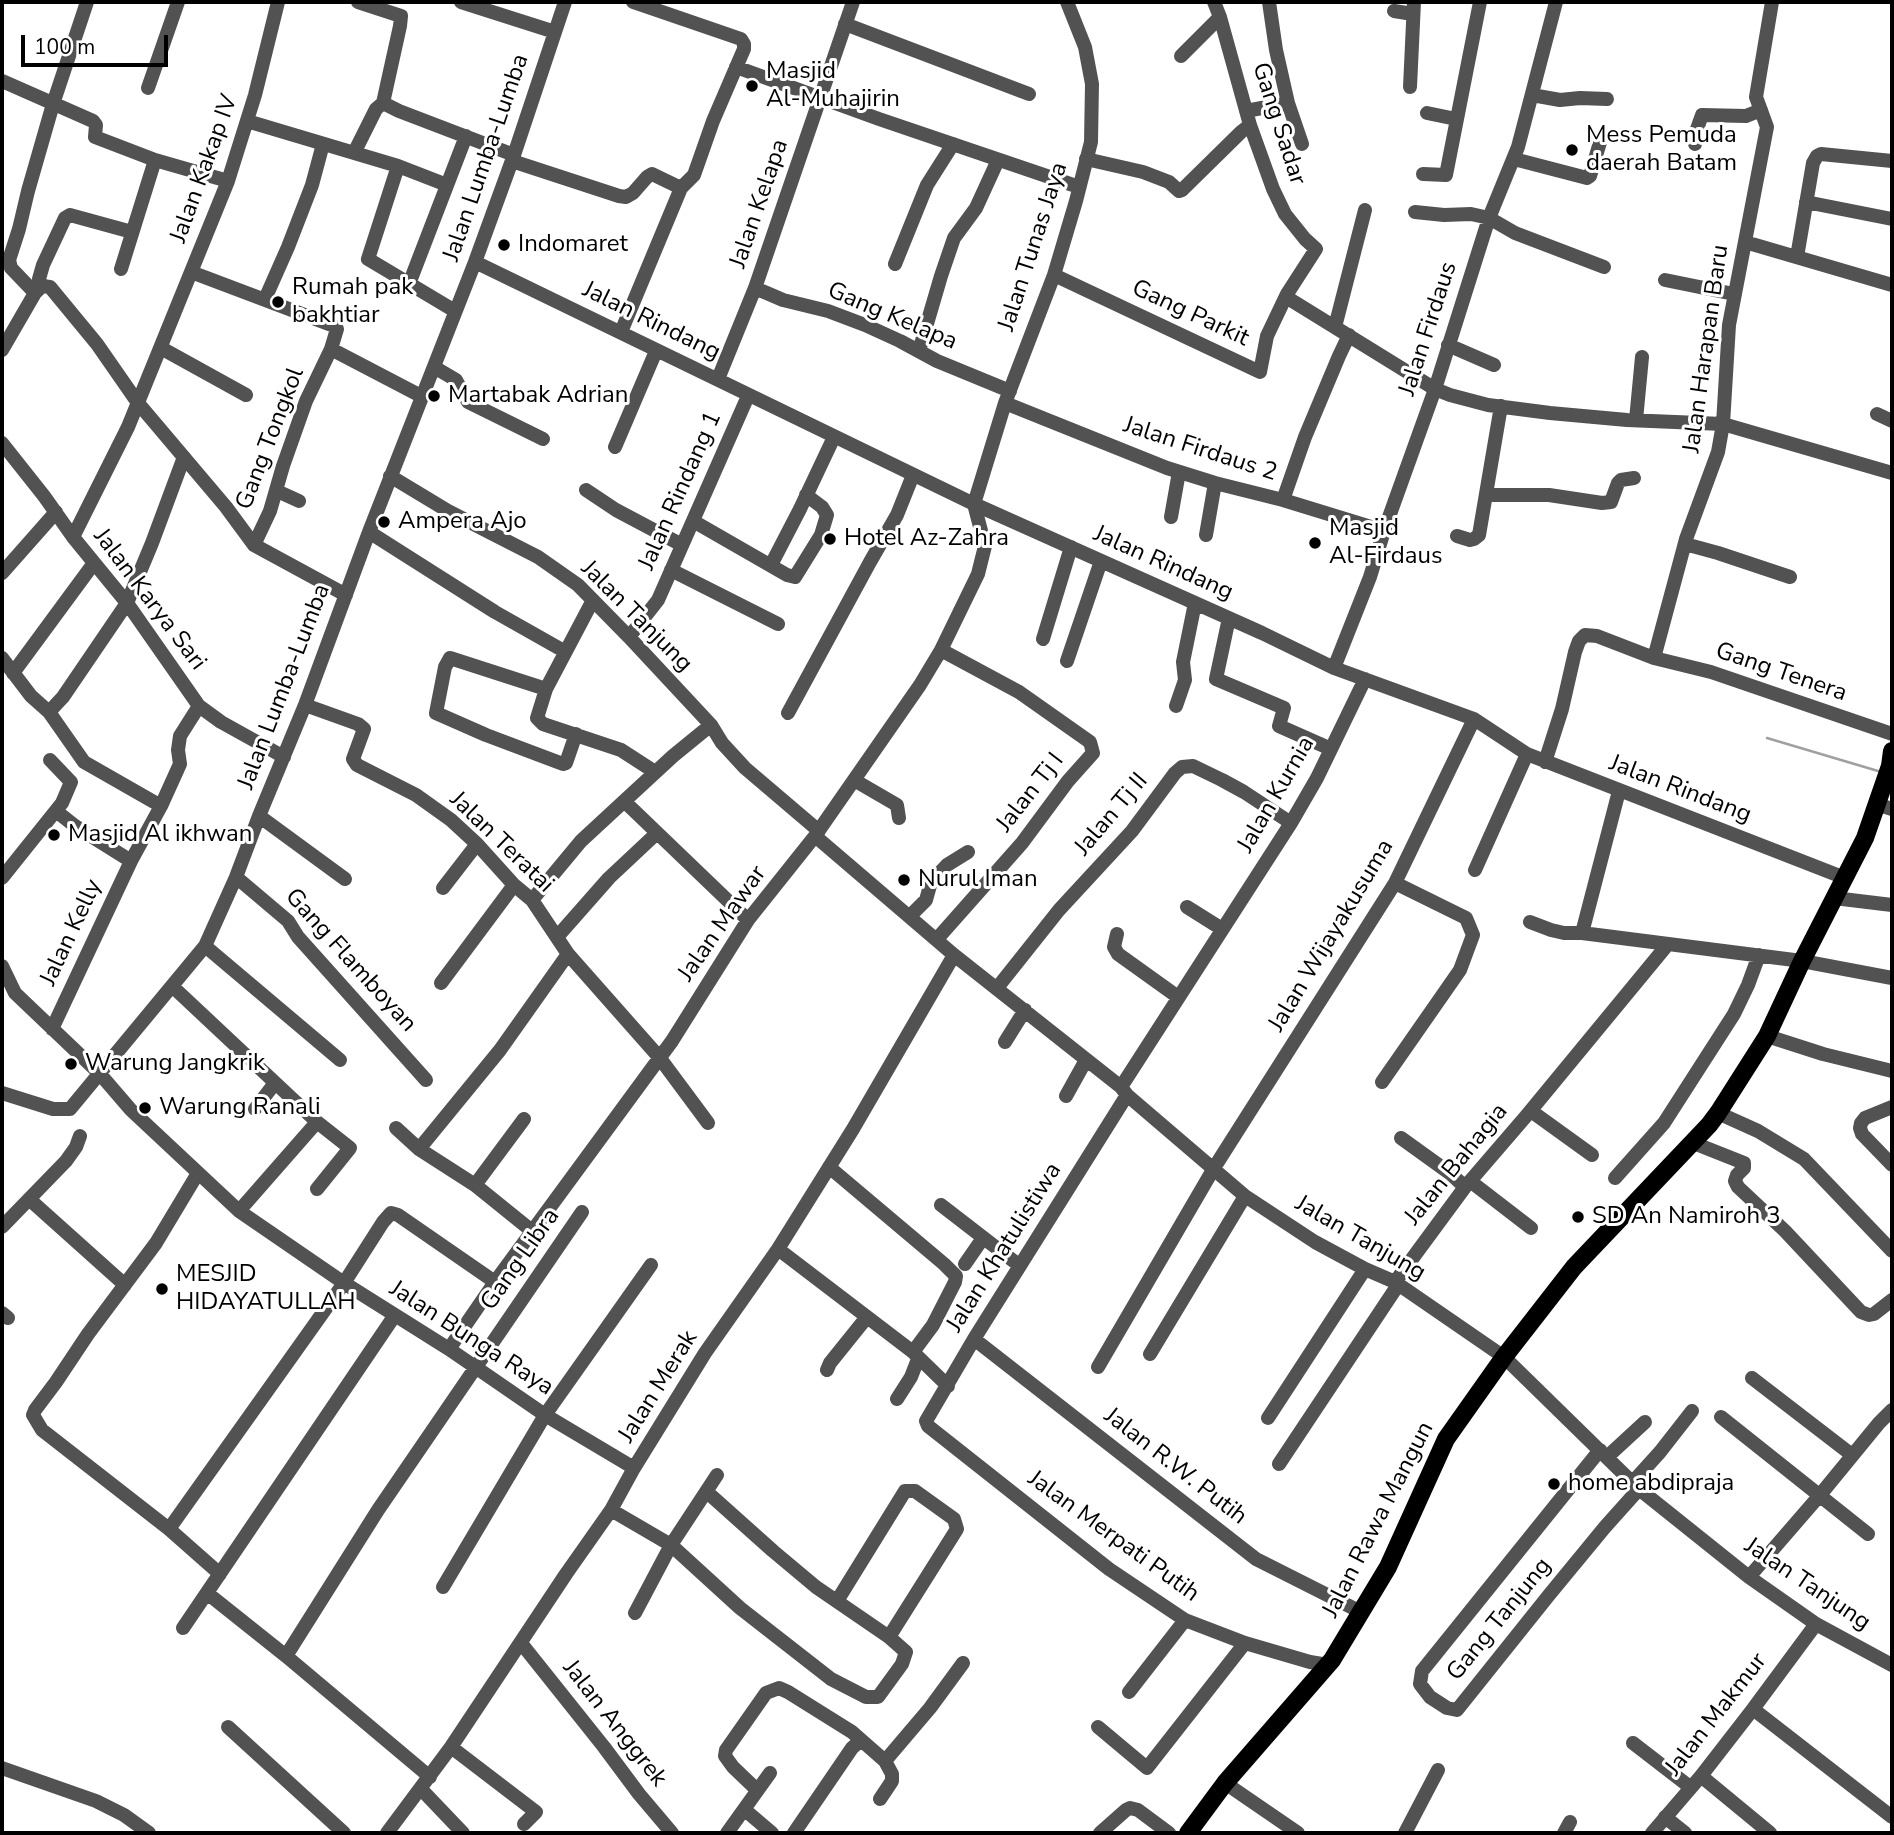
<!DOCTYPE html>
<style>
body{margin:0}
#map{position:relative;width:1894px;height:1835px;overflow:hidden;background:#fff;font-family:"Nunito Sans",sans-serif}
canvas{display:block}
.frame{position:absolute;inset:0;border:4px solid #000;pointer-events:none}
.scale{position:absolute;left:21px;top:35px;width:147px;height:32px;box-sizing:border-box;border:4px solid #000;border-top:0;padding-left:9px;font-size:21px;line-height:24px;white-space:nowrap;color:#000;-webkit-text-stroke:5px #fff;paint-order:stroke}
</style>
<div id="map">
<canvas width="1894" height="1835"></canvas>
<div class="frame"></div>
<div class="scale">100 m</div>
</div>
<script>
const ctx = document.querySelector('canvas').getContext('2d');
ctx.lineJoin = 'round';
function toPath(rows) {
  const path = new Path2D();
  for (const r of rows) {
    path.moveTo(r[0], r[1]);
    for (let i = 2; i < r.length; i += 2) path.lineTo(r[i], r[i + 1]);
  }
  return path;
}
function trace(path, color, width, dash) {
  ctx.strokeStyle = color;
  ctx.lineWidth = width;
  ctx.lineCap = dash ? 'butt' : 'round';
  ctx.setLineDash(dash || []);
  ctx.stroke(path);
}
function write(font, color, halo, rows, align = 'center') {
  ctx.font = font + ' "Nunito Sans",sans-serif';
  ctx.lineWidth = 6;
  ctx.setLineDash([]);
  ctx.textBaseline = 'middle';
  ctx.strokeStyle = halo;
  ctx.fillStyle = color;
  for (const [text, x, y, turn = 0] of rows) {
    ctx.save();
    ctx.translate(x, y);
    ctx.rotate((+turn || 0) * Math.PI / 180);
    ctx.textAlign = isNaN(turn) ? turn : align;
    if (halo) ctx.strokeText(text, 0, 0);
    ctx.fillText(text, 0, 0);
    ctx.restore();
  }
}
trace(toPath([
 [1767,738,1878,771]
]), '#a0a0a0', 2.5);
trace(toPath([
 [358,2,401,16,400,26,383,103,399,111,514,155],
 [461,2,555,32],
 [1269,2,1276,50,1288,103,1302,144],
 [1394,11,1413,14],
 [845,24,1029,94],
 [1181,56,1220,17],
 [736,67,879,119,1079,187],
 [2,81,93,121,96,125,95,137,155,160,228,181],
 [1410,87,1414,2],
 [148,88,178,2],
 [1532,95,1560,100,1580,98,1607,99],
 [1246,111,1288,103],
 [1427,113,1456,119],
 [247,121,398,166],
 [1695,144,1697,129,1702,115,1746,116,1761,110],
 [354,153,376,109,383,103],
 [1086,159,1143,172,1169,182,1179,191,1182,190,1241,132,1250,125],
 [1514,159,1587,178,1590,176,1601,139],
 [512,161,619,196,626,197,633,193,647,177,652,174,681,188],
 [1423,174,1446,175,1480,2],
 [447,185,398,166,368,259,455,311],
 [1806,202,1892,219],
 [1415,212,1444,215,1471,214,1489,218,1515,233,1604,267],
 [1745,242,1892,285],
 [1797,257,1813,163,1817,156,1821,154,1892,161],
 [475,262,974,504,1262,633,1334,668,1474,719,1527,754,1845,878],
 [895,264,927,185,953,144],
 [121,269,155,160],
 [191,272,334,326,337,329,331,349],
 [1054,275,1260,372,1267,336,1287,294,1316,249,1305,239,1285,214,1273,189,1250,125,1220,17,1214,2],
 [1665,280,1734,294],
 [409,284,466,136],
 [42,286,39,279,43,265,65,218,70,215,132,232],
 [755,288,783,300,828,311,865,325,900,341,937,361,1010,391],
 [35,293,11,268,9,260,19,229,28,191,53,104,87,2],
 [1286,297,1435,389,1450,395,1488,405,1550,413,1627,420,1723,424,1892,473],
 [265,299,288,247,312,185,323,144],
 [1335,327,1365,210],
 [621,332,681,188,694,175,713,121,744,49,744,44,741,39,633,2],
 [1448,345,1494,365],
 [161,348,246,395],
 [2,350,35,293,42,286,50,287,97,344,138,403,226,507,254,545,346,595],
 [919,351,941,276,954,238,976,208,998,160],
 [434,367,456,380,468,402,543,439],
 [718,379,755,288,853,2],
 [1005,403,1167,468,1215,483,1283,500,1384,531],
 [1877,414,1892,421],
 [1636,420,1642,357],
 [2,443,44,496,73,537,127,603,199,706,221,722,284,757],
 [615,447,656,351],
 [390,476,448,511,538,557,578,585,629,637,711,725,722,743,745,768,819,831],
 [586,490,616,510,682,545],
 [277,491,299,501],
 [1486,495,1549,495,1602,503,1611,502,1618,483,1621,480,1634,478],
 [1283,500,1305,437,1339,356,1349,335],
 [974,504,1005,403,1054,275,1076,201,1091,142,1092,84,1085,47,1067,2],
 [1171,517,1179,472],
 [693,521,787,575,795,577,821,535,827,515,822,507,806,495],
 [369,532,495,612,564,651],
 [1206,535,1215,483],
 [1457,536,1470,540,1474,539,1479,535,1501,406],
 [73,537,128,427,228,181,255,95,278,2],
 [1685,544,1718,553,1790,577],
 [254,545,270,511,283,466,306,401,331,349,421,396],
 [771,565,800,509,834,437],
 [671,570,778,624],
 [2,573,56,512],
 [593,600,546,689,537,718,543,724,621,750,655,772],
 [1229,618,1216,679,1284,708,1279,726,1331,749],
 [629,637,658,600,748,396],
 [1043,639,1071,547],
 [2,658,31,696,49,712,63,697,127,603,152,543,184,457],
 [1654,658,1686,539,1718,452,1723,424,1729,325,1767,127,1756,97,1772,2],
 [1067,661,1101,561],
 [1334,668,1370,577,1384,531,1435,389,1489,218,1518,147,1556,2],
 [13,673,94,563],
 [546,689,450,658,445,667,436,713,486,735,563,764,566,763,576,734],
 [305,705,358,724,364,729,353,759,357,765,416,795,451,820,477,844,514,885,532,900,568,954,659,1057,708,1123],
 [1176,706,1185,680,1183,662,1195,603],
 [49,712,84,762,161,806],
 [788,713,870,562,897,515,913,475],
 [1545,762,1562,709,1575,652,1579,641,1585,635,1597,636,1654,658,1711,672,1892,734],
 [854,780,897,805,899,818],
 [1619,791,1582,933,1802,961,1892,978],
 [624,801,748,920],
 [1876,804,1892,809],
 [56,811,75,826,131,861],
 [259,816,345,879],
 [815,836,954,955,1121,1087,1127,1095,1245,1196,1315,1242,1365,1269,1395,1282,1504,1357,1639,1489,1749,1577,1816,1624,1892,1665],
 [1475,870,1527,754],
 [236,877,288,921,298,937,426,1080],
 [2,878,62,803,71,782,50,760],
 [443,888,477,844],
 [1834,898,1892,905],
 [532,900,581,841,673,756,711,725],
 [1187,907,1222,929],
 [910,916,926,900,931,882,947,865,968,852],
 [1530,922,1551,930,1564,933,1582,933],
 [1117,934,1114,947,1118,954,1178,997],
 [557,937,609,878,657,833],
 [937,939,1022,843,1068,781,1093,753,1090,742,1019,692,941,650],
 [205,946,340,1060],
 [2,966,15,993,100,1074,131,1110,239,1211,344,1283,449,1349,545,1415,634,1468],
 [441,983,514,885],
 [172,986,317,1122,350,1148,317,1189],
 [997,988,1059,910,1132,831,1175,773,1182,767,1193,766,1222,780,1244,792,1291,823],
 [52,1029,131,861,161,806,180,764,178,750,180,736,199,706],
 [1767,1036,1823,1054,1892,1071],
 [1005,1042,1025,1010],
 [1382,1082,1460,970,1473,935,1466,918,1395,883],
 [1121,1087,1291,823,1317,778,1365,679],
 [2,1093,53,1109,70,1109,205,946,236,877,259,816,305,705,369,532,475,262,514,155,565,2],
 [1127,1095,974,1339,926,1421,928,1426,1109,1569,1185,1620,1245,1643,1310,1662,1328,1665],
 [1066,1096,1086,1060],
 [1892,1107,1865,1118,1861,1123,1860,1128,1862,1134,1892,1165],
 [255,1109,275,1083],
 [1531,1111,1592,1155],
 [1718,1113,1758,1131,1804,1159,1892,1251],
 [396,1128,419,1149,475,1185,532,1231],
 [1401,1138,1451,1174,1465,1187],
 [1691,1142,1744,1163,1744,1168,1737,1175,1735,1181,1738,1187,1785,1231,1861,1312,1869,1315,1874,1314,1892,1300],
 [419,1149,500,1050,568,954],
 [829,1167,944,1264,956,1276,955,1282,933,1325,913,1352],
 [198,1173,156,1243,88,1334,56,1382,35,1410,33,1415,42,1430,169,1529,344,1283,383,1222,391,1213,398,1215,495,1282],
 [1615,1178,1664,1123,1734,1014,1748,985,1759,955],
 [1470,1181,1531,1228],
 [475,1185,524,1119],
 [29,1199,125,1285],
 [941,1205,1020,1266],
 [239,1211,317,1122],
 [2,1227,66,1161,76,1147,80,1136],
 [778,1249,913,1352,948,1386],
 [965,1264,983,1238],
 [1395,1282,1465,1187,1527,1115,1668,944],
 [2,1313,8,1318],
 [974,1339,1256,1559,1361,1612],
 [449,1349,495,1282,672,1041,748,920,815,836,920,685,941,650,978,574,985,546,974,504],
 [1150,1354,1245,1196],
 [1098,1367,1214,1168,1395,883,1474,719],
 [827,1370,830,1363,867,1317],
 [1752,1378,1852,1455],
 [897,1399,911,1377,918,1359],
 [1721,1417,1868,1534],
 [1268,1418,1365,1269],
 [1600,1450,1422,1671,1420,1684,1430,1697,1447,1708,1457,1710,1549,1595,1605,1527,1639,1489],
 [1607,1457,1645,1422],
 [1279,1464,1398,1285],
 [1632,1483,1660,1452,1692,1411],
 [611,1510,671,1545,740,1608,831,1679,866,1697,878,1697,902,1664,906,1652,889,1637,816,1587,773,1551,707,1492],
 [169,1529,220,1574],
 [1749,1577,1820,1495,1879,1423,1892,1410],
 [443,1587,545,1415,651,1265],
 [207,1593,286,1656,430,1777],
 [837,1601,905,1491,915,1491,954,1519,957,1529,889,1637],
 [635,1613,671,1545,717,1475],
 [183,1628,395,1315],
 [521,1643,604,1747,639,1794,672,1833],
 [286,1656,378,1510,582,1212],
 [1129,1692,1185,1620],
 [1753,1709,1892,1817],
 [228,1727,344,1833],
 [1098,1727,1147,1768,1245,1643],
 [1633,1743,1690,1787],
 [451,1747,536,1812,524,1824],
 [2,1768,96,1801,124,1815,149,1833],
 [1701,1776,1770,1833],
 [1225,1783,1298,1833],
 [421,1789,463,1833],
 [757,1790,733,1767,725,1756,726,1750,766,1693,779,1688,788,1692,852,1732,885,1761,930,1708,963,1663],
 [880,1799,892,1781,892,1774,885,1761],
 [745,1810,772,1833],
 [1665,1817,1685,1833],
 [387,1833,451,1747,566,1574,611,1510,634,1468,705,1353,778,1249,853,1129,954,955],
 [727,1833,770,1773],
 [794,1833,852,1748,861,1740],
 [1100,1833,1126,1810,1130,1808,1138,1810,1169,1833],
 [1405,1833,1438,1770],
 [1564,1833,1570,1822],
 [1652,1833,1701,1776,1753,1709,1816,1624]
]), '#525252', 14);
trace(toPath([
 [1188,1833,1225,1783,1332,1660,1388,1567,1446,1439,1504,1357,1574,1267,1709,1125,1718,1113,1767,1036,1802,961,1865,838,1890,766,1892,751]
]), '#000', 18);
for (const [x, y, r, color] of [
 [752,86,7,"#000"],
 [1572,150,7,"#000"],
 [504,245,7,"#000"],
 [278,302,7,"#000"],
 [434,396,7,"#000"],
 [384,522,7,"#000"],
 [830,539,7,"#000"],
 [1315,543,7,"#000"],
 [54,835,7,"#000"],
 [904,880,7,"#000"],
 [71,1064,7,"#000"],
 [145,1108,7,"#000"],
 [1578,1217,7,"#000"],
 [162,1289,7,"#000"],
 [1554,1484,7,"#000"]
]) {
  const dot = new Path2D();
  dot.arc(x, y, r, 0, 2 * Math.PI);
  ctx.fillStyle = color;
  ctx.fill(dot);
  trace(dot, '#fff', 2.5);
}
write('24px', '#000', '#fff', [
 ["Masjid",766,72],
 ["Al-Muhajirin",766,100],
 ["Mess Pemuda",1586,136],
 ["daerah Batam",1586,164],
 ["Indomaret",518,245],
 ["Rumah pak",292,288],
 ["bakhtiar",292,316],
 ["Martabak Adrian",448,396],
 ["Ampera Ajo",398,522],
 ["Masjid",1329,529],
 ["Al-Firdaus",1329,557],
 ["Hotel Az-Zahra",844,539],
 ["Masjid Al ikhwan",68,835],
 ["Nurul Iman",918,880],
 ["Warung Jangkrik",85,1064],
 ["Warung Ranali",159,1108],
 ["SD An Namiroh 3",1592,1217],
 ["MESJID",176,1275],
 ["HIDAYATULLAH",176,1303],
 ["home abdipraja",1568,1484]
], 'left');
write('24px', '#000', '#fff', [
 ["Gang Sadar",1278,124,72],
 ["Jalan Lumba-Lumba",487,158,-71],
 ["Jalan Kakap IV",205,169,-70],
 ["Jalan Kelapa",760,204,-71],
 ["Jalan Tunas Jaya",1034,247,-72],
 ["Gang Parkit",1190,314,25],
 ["Gang Kelapa",892,317,23],
 ["Jalan Rindang",651,322,26],
 ["Jalan Firdaus",1429,329,-72],
 ["Jalan Harapan Baru",1707,349,-82],
 ["Gang Tongkol",271,439,-69],
 ["Jalan Firdaus 2",1200,450,18],
 ["Jalan Rindang 1",681,491,-66],
 ["Jalan Rindang",1163,564,24],
 ["Jalan Karya Sari",149,600,53],
 ["Jalan Tanjung",636,617,45],
 ["Gang Tenera",1781,673,19],
 ["Jalan Lumba-Lumba",285,687,-69],
 ["Jalan Rindang",1680,790,21],
 ["Jalan Tj I",1031,793,-52],
 ["Jalan Kurnia",1277,795,-60],
 ["Jalan Tj II",1112,815,-50],
 ["Jalan Teratai",501,843,44],
 ["Jalan Mawar",723,924,-55],
 ["Jalan Kelly",72,933,-65],
 ["Jalan Wijayakusuma",1332,936,-59],
 ["Gang Flamboyan",350,961,48],
 ["Jalan Bahagia",1457,1165,-51],
 ["Jalan Tanjung",1360,1239,30],
 ["Jalan Khatulistiwa",1005,1248,-58],
 ["Gang Libra",521,1260,-55],
 ["Jalan Bunga Raya",471,1339,33],
 ["Jalan Merak",659,1387,-58],
 ["Jalan R.W. Putih",1175,1467,38],
 ["Jalan Rawa Mangun",1379,1520,-63],
 ["Jalan Merpati Putih",1113,1537,36],
 ["Jalan Tanjung",1807,1585,34],
 ["Gang Tanjung",1500,1620,-51],
 ["Jalan Makmur",1717,1715,-52],
 ["Jalan Anggrek",614,1724,52]
]);
</script>
